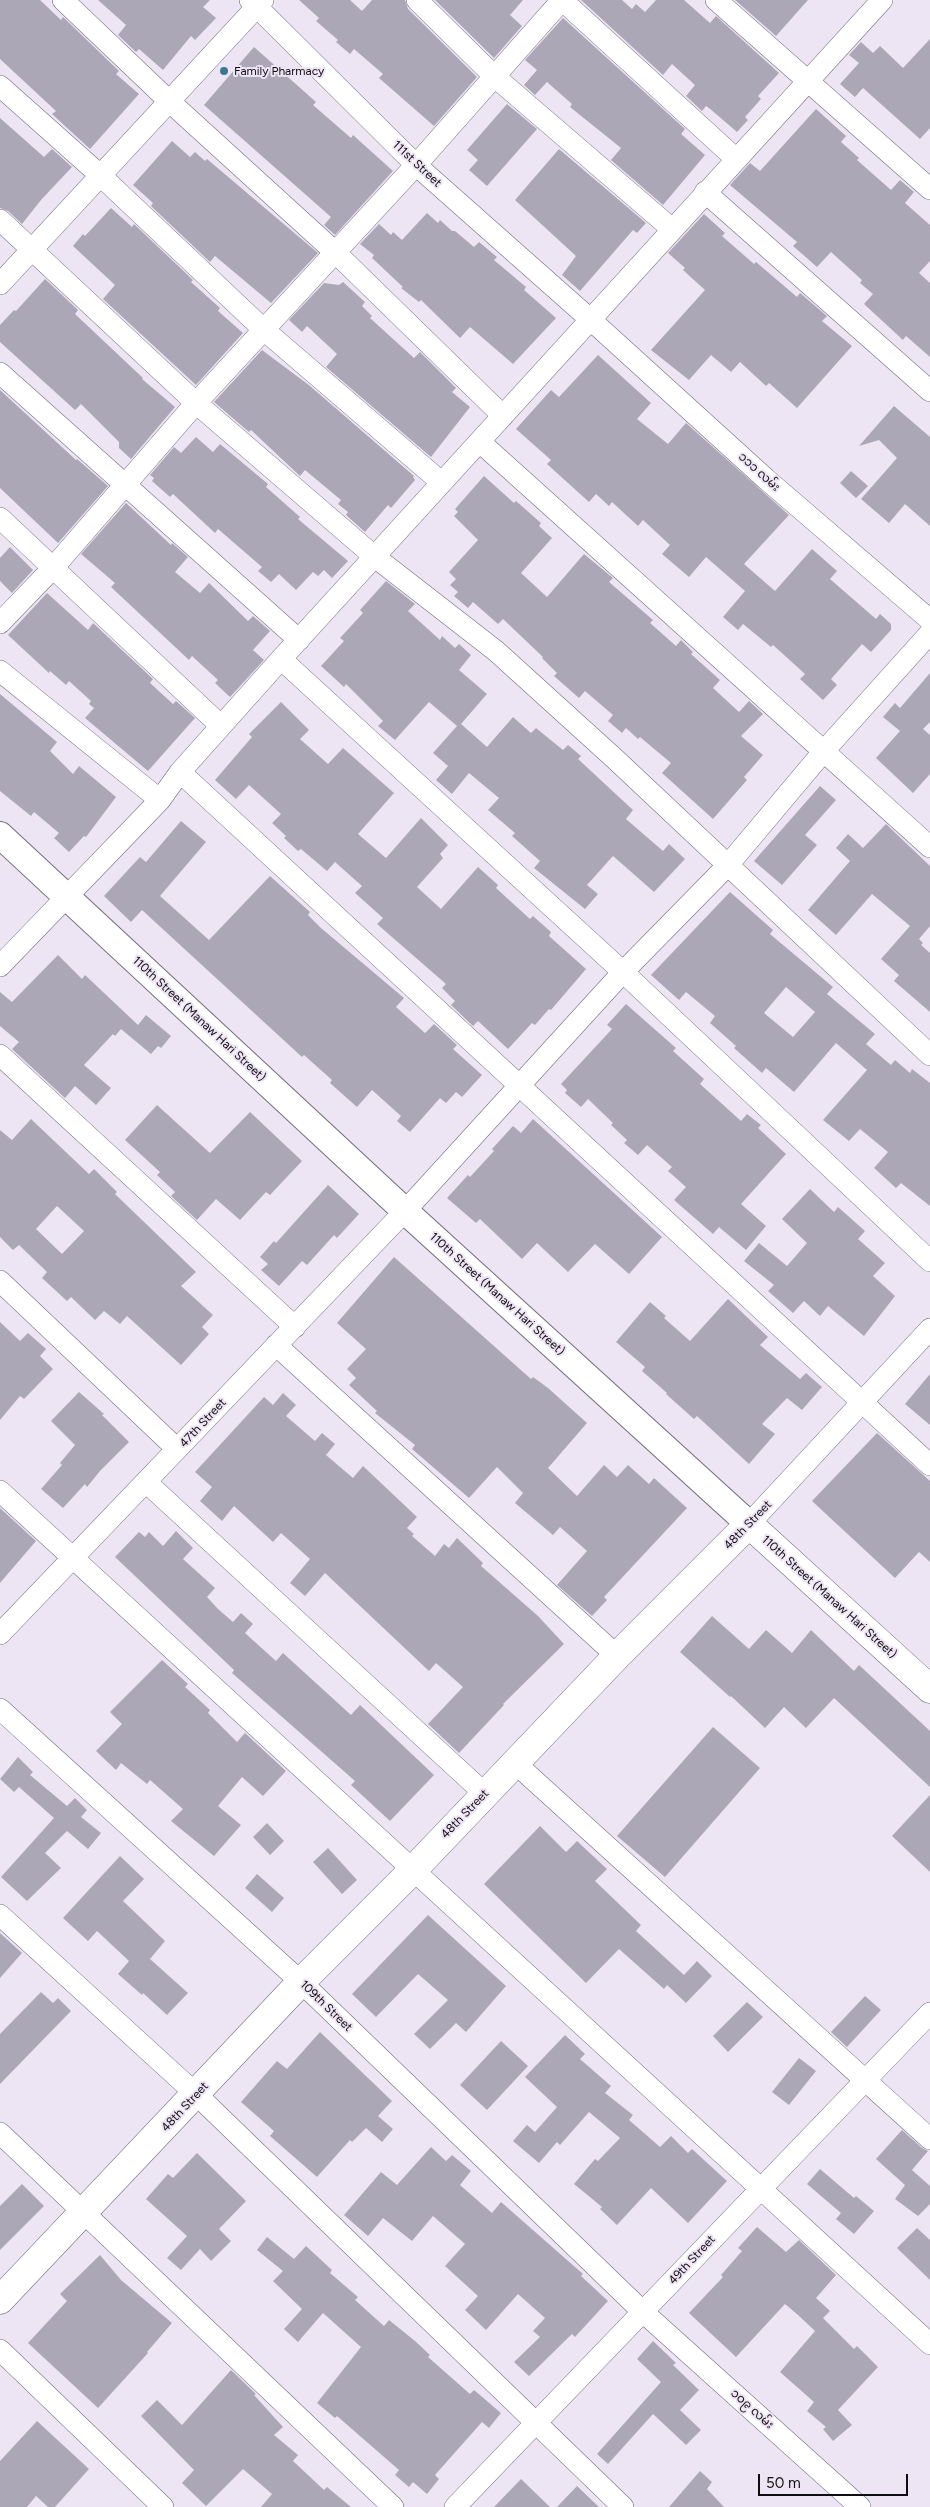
<!DOCTYPE html>
<meta charset="utf-8">
<style>
body{margin:0}
#map{position:relative;width:930px;height:2507px;overflow:hidden;background:#eee5f4;font-family:Figtree,sans-serif}
canvas{display:block}
.scale{position:absolute;left:758px;top:2474px;width:150px;height:22px;box-sizing:border-box;border:2px solid #100d12;border-top:0;padding-left:6px;font-size:15px;line-height:18px;white-space:nowrap;color:#100d12;-webkit-text-stroke:4px #eee5f4;paint-order:stroke}
</style>
<div id="map">
<canvas width="930" height="2507"></canvas>
<div class="scale">50 m</div>
</div>
<script>
const ctx = document.querySelector('canvas').getContext('2d');
ctx.lineJoin = 'round';
function fillPath(path, color) {
  ctx.fillStyle = color;
  ctx.fill(path, 'evenodd');
}
function toPath(rows) {
  const path = new Path2D();
  for (const r of rows) {
    path.moveTo(r[0], r[1]);
    for (let i = 2; i < r.length; i += 2) path.lineTo(r[i], r[i + 1]);
  }
  return path;
}
function trace(path, color, width, dash) {
  ctx.strokeStyle = color;
  ctx.lineWidth = width;
  ctx.lineCap = dash ? 'butt' : 'round';
  ctx.setLineDash(dash || []);
  ctx.stroke(path);
}
function write(font, color, halo, rows, align = 'center') {
  ctx.font = font + ' Figtree,"Noto Sans Myanmar",sans-serif';
  ctx.lineWidth = 4;
  ctx.setLineDash([]);
  ctx.textBaseline = 'middle';
  ctx.strokeStyle = halo;
  ctx.fillStyle = color;
  for (const [text, x, y, turn = 0] of rows) {
    ctx.save();
    ctx.translate(x, y);
    ctx.rotate((+turn || 0) * Math.PI / 180);
    ctx.textAlign = isNaN(turn) ? turn : align;
    if (halo) ctx.strokeText(text, 0, 0);
    ctx.fillText(text, 0, 0);
    ctx.restore();
  }
}
fillPath(toPath([
 [0,0,40,0,61,20,63,17,119,71,116,74,139,94,90,149,52,114,56,111,0,59],
 [98,0,210,0,203,7,216,18,195,40,191,36,163,70,139,49,136,52,118,35,126,25],
 [299,0,350,0,362,11,372,0,405,0,408,9,477,77,434,126,379,78,383,74,354,49,350,54,336,42,338,40,316,21,319,18],
 [435,0,523,0,510,15,522,26,494,58],
 [581,0,622,0,632,9,636,4,645,12,656,0,684,0,710,23,716,16,779,73,758,96,761,99,745,117,748,120,737,132,709,108,706,106,702,111,686,96,695,85,672,64,663,75],
 [735,0,808,0,776,36],
 [563,18,685,129,681,134,705,155,663,205,611,160,621,148,570,107,572,104,547,82,535,95,524,85,537,70,525,60],
 [930,39,930,128,920,139,863,88,855,97,840,84,859,63,849,55,861,42,873,53,880,46,903,68],
 [254,47,316,102,313,105,351,138,353,135,393,171,335,235,324,225,331,217,204,105],
 [507,104,537,129,487,186,469,170,478,160,467,150],
 [816,109,846,136,841,142,859,158,857,160,891,190,900,180,914,192,905,203,930,225,930,261,919,273,930,283,930,357,906,336,903,340,864,304,873,294,860,283,862,280,831,252,817,267,793,246,797,242,730,185,750,163,760,171],
 [0,118,44,157,52,149,72,167,41,200,22,224,8,211,0,208],
 [172,141,190,157,195,152,205,161,207,159,318,253,271,303,215,256,210,262,151,206,153,203,133,185],
 [559,149,646,223,637,233,633,230,580,291,562,275,576,256,515,200],
 [111,208,132,227,134,224,193,280,191,282,220,308,218,311,243,333,196,385,103,299,115,285,73,246,83,234,85,236],
 [427,213,438,223,440,220,452,231,455,231,474,247,479,242,497,257,494,260,526,287,524,290,556,318,513,364,470,327,460,338,421,300,419,302,401,288,403,287,372,258,374,255,360,244,379,224,391,235,393,232,402,240],
 [704,214,725,233,722,236,754,264,756,262,797,297,800,293,827,316,822,321,852,346,797,408,769,383,766,386,740,362,731,372,711,355,689,380,651,350,705,290,683,270,685,268,668,253],
 [45,279,78,310,75,314,143,378,142,379,175,407,131,459,119,448,119,442,81,404,75,410,0,342,0,325,14,310,16,311],
 [343,282,365,302,362,306,372,316,370,318,414,358,420,352,456,388,452,392,470,407,431,457,326,367,337,354,307,326,302,332,289,320,324,283,339,285],
 [262,350,310,386,414,476,413,477,415,480,391,508,388,505,365,532,346,515,348,512,338,504,341,500,305,470,300,476,251,430,249,432,214,402],
 [598,355,651,403,637,419,668,444,686,423,789,515,744,564,775,591,812,549,837,571,830,579,876,619,880,614,891,624,891,630,871,652,862,644,831,679,837,685,823,700,800,679,805,674,773,645,771,647,743,624,738,630,723,617,745,591,706,557,689,577,662,554,670,545,643,520,638,526,612,502,609,506,596,494,589,502,547,464,551,460,516,429,551,390,559,397],
 [0,390,76,460,77,459,108,486,58,543,0,488],
 [894,406,930,437,930,526,905,504,889,523,861,499,897,458,879,440,859,446],
 [196,437,213,452,220,444,268,484,266,487,300,517,298,519,348,561,332,578,324,570,318,576,313,572,296,590,279,574,271,582,258,571,262,567,218,529,215,533,173,494,170,497,152,481,154,478,150,475,174,447,181,453],
 [851,471,868,486,856,498,840,483],
 [484,476,514,503,516,501,541,523,539,526,552,538,521,573,547,597,584,554,613,578,609,582,653,620,650,623,676,646,681,640,693,652,691,654,720,680,713,688,739,712,749,701,763,714,741,736,763,755,744,777,747,780,713,819,662,773,671,763,640,737,638,739,626,728,622,733,608,721,613,715,585,691,579,698,554,676,557,673,542,658,543,657,503,619,498,624,473,602,468,608,454,596,458,592,450,585,456,579,449,572,478,540,454,516,458,512,455,509],
 [126,503,171,545,172,543,188,557,175,572,200,593,209,583,248,621,253,616,270,631,253,650,264,660,230,697,215,683,218,680,192,656,189,660,111,587,115,583,81,554],
 [10,547,33,570,12,593,0,581,0,558],
 [386,581,415,604,408,611,440,640,442,636,455,648,459,644,471,655,459,670,487,694,461,724,487,747,513,717,531,733,536,728,563,750,568,745,581,756,578,759,633,810,626,819,663,851,669,844,685,859,654,892,613,856,587,885,598,894,585,909,534,868,540,861,512,836,515,833,488,810,499,798,469,773,452,794,436,780,448,766,433,753,457,726,429,702,395,740,378,726,383,721,346,684,344,687,321,666,344,641,340,638,363,613,360,610],
 [47,593,88,630,93,623,153,679,150,683,173,704,176,701,195,718,148,771,85,718,94,708,89,704,91,701,69,681,66,685,50,671,49,673,8,635],
 [930,673,930,722,923,729,930,735,930,774,913,793,876,758,900,731,883,717,895,703,900,708],
 [0,694,57,742,50,751,73,774,79,766,116,797,86,837,84,836,69,852,54,838,59,833,34,812,31,816,0,791],
 [281,702,309,730,300,739,328,764,343,748,394,793,358,834,386,858,421,818,448,845,440,854,443,858,417,887,441,909,478,867,498,885,496,888,530,919,533,916,551,932,549,936,586,969,551,1010,549,1009,535,1025,532,1023,508,1049,478,1021,473,1026,451,1005,455,1001,442,988,446,984,377,924,383,918,355,893,362,886,335,862,327,871,301,849,298,851,284,838,286,836,272,823,281,814,249,785,236,799,215,780,252,737,249,734],
 [820,786,836,800,805,835,817,845,782,885,754,861],
 [181,821,206,842,160,896,209,940,270,876,310,912,308,915,321,928,404,998,396,1007,425,1033,434,1024,457,1045,453,1049,482,1075,462,1097,456,1092,446,1103,440,1098,410,1132,397,1121,401,1116,372,1090,357,1107,330,1083,332,1080,304,1055,302,1057,142,910,131,922,104,896,140,857,146,862],
 [886,824,930,866,930,926,919,939,923,943,921,945,930,953,930,1012,894,981,899,975,881,959,910,926,872,894,836,935,808,910,850,861,836,848,848,834,863,848],
 [730,892,773,930,770,934,833,987,827,994,875,1034,866,1044,891,1065,895,1060,910,1073,912,1069,930,1083,930,1206,901,1183,896,1188,874,1168,888,1152,860,1129,849,1141,823,1120,867,1070,836,1043,794,1092,766,1068,762,1073,734,1048,736,1046,710,1023,715,1016,686,992,679,1000,651,975],
 [786,987,815,1012,793,1037,764,1013],
 [58,955,82,979,85,975,138,1025,146,1015,171,1036,161,1048,158,1046,151,1054,121,1029,115,1036,113,1034,84,1065,111,1088,96,1105,75,1086,65,1098,12,1049,19,1042,0,1026,0,992,12,1002],
 [626,1004,676,1048,673,1051,704,1079,700,1084,741,1121,747,1114,761,1125,758,1128,786,1154,741,1204,766,1226,746,1250,719,1227,713,1234,674,1200,686,1187,668,1171,672,1167,647,1145,638,1155,624,1143,627,1140,611,1125,613,1123,588,1099,581,1107,565,1093,567,1090,561,1084,612,1029,607,1025],
 [157,1105,210,1153,250,1112,302,1161,270,1195,266,1192,240,1220,216,1199,197,1220,171,1196,175,1192,157,1175,160,1172,125,1140],
 [31,1119,89,1174,94,1169,117,1192,115,1194,196,1272,181,1286,213,1315,202,1327,209,1334,181,1365,127,1316,120,1324,104,1311,95,1320,71,1297,67,1301,42,1278,47,1272,19,1245,13,1250,0,1237,0,1130,12,1140],
 [57,1206,84,1231,62,1254,36,1229],
 [533,1119,662,1237,629,1274,595,1244,568,1272,537,1243,522,1259,480,1219,476,1223,447,1198,468,1175,470,1177,494,1151,492,1149,513,1126,521,1133],
 [328,1185,359,1214,337,1238,334,1235,307,1265,302,1261,279,1286,261,1270,268,1264,260,1257,274,1241,276,1243],
 [810,1189,834,1212,838,1207,865,1231,858,1239,885,1263,873,1276,895,1296,864,1336,828,1306,820,1316,804,1301,793,1313,768,1291,774,1285,744,1261,759,1243,787,1266,807,1243,782,1219],
 [394,1257,531,1379,533,1377,548,1388,587,1423,548,1468,577,1496,604,1465,617,1477,628,1465,649,1484,654,1478,687,1508,604,1597,607,1600,592,1616,557,1585,587,1551,560,1527,553,1535,515,1503,523,1493,497,1467,469,1498,412,1449,415,1445,375,1413,377,1411,349,1385,356,1378,347,1369,366,1349,337,1323],
 [728,1299,768,1337,760,1345,800,1379,806,1373,822,1387,802,1410,787,1398,762,1424,775,1434,749,1464,697,1416,694,1419,666,1394,667,1393,642,1371,645,1367,616,1342,650,1302,666,1316,664,1318,690,1341],
 [0,1322,20,1341,28,1333,46,1349,40,1356,53,1369,24,1399,20,1396,0,1420],
 [930,1374,930,1425,905,1404],
 [79,1392,104,1414,102,1415,129,1442,100,1471,87,1487,85,1484,63,1508,41,1489,62,1465,60,1463,75,1445,51,1421],
 [283,1393,296,1405,286,1416,315,1441,322,1433,335,1444,326,1455,353,1478,363,1466,417,1517,407,1528,414,1534,412,1536,435,1556,444,1544,449,1548,457,1538,483,1563,481,1566,538,1616,564,1644,503,1704,504,1705,459,1753,428,1724,463,1687,436,1663,429,1671,325,1573,305,1596,290,1583,310,1559,281,1533,273,1542,234,1506,222,1521,200,1501,212,1487,195,1472,264,1397,273,1405],
 [877,1433,930,1481,930,1562,919,1552,895,1578,812,1501],
 [0,1508,36,1541,0,1583],
 [176,1531,193,1548,183,1559,215,1588,207,1597,218,1609,233,1622,241,1613,253,1624,245,1633,276,1661,283,1653,351,1715,360,1705,434,1775,390,1821,351,1785,355,1781,232,1673,234,1670,115,1557,139,1532,145,1537,149,1532,163,1546],
 [712,1616,749,1649,766,1630,792,1653,811,1630,854,1671,859,1665,930,1731,930,1787,834,1698,806,1728,784,1707,765,1728,731,1696,730,1697,680,1652],
 [162,1660,188,1684,185,1687,210,1710,208,1713,237,1742,245,1733,286,1771,263,1796,242,1777,218,1806,241,1825,214,1856,171,1821,183,1809,150,1780,147,1784,121,1763,116,1770,96,1751,122,1724,110,1712],
 [713,1727,760,1768,665,1877,617,1836],
 [18,1757,33,1772,30,1775,67,1806,75,1798,87,1810,81,1817,101,1833,88,1849,67,1831,45,1853,61,1868,27,1901,1,1877,54,1818,19,1787,14,1792,0,1779],
 [930,1795,930,1872,892,1836],
 [267,1823,284,1841,270,1855,253,1837],
 [540,1826,566,1852,577,1841,607,1869,595,1881,641,1925,636,1931,684,1975,697,1961,712,1976,686,2003,667,1985,664,1989,619,1949,586,1983,484,1884],
 [328,1848,357,1880,342,1894,313,1862],
 [120,1856,144,1879,123,1901,165,1941,150,1959,188,1993,167,2015,143,1993,142,1995,118,1974,129,1961,97,1931,88,1941,63,1918],
 [257,1874,284,1898,272,1912,245,1888],
 [428,1915,506,1986,466,2032,456,2023,430,2049,414,2034,448,2000,418,1974,376,2017,352,1994],
 [0,1933,22,1953,0,1978],
 [41,1992,53,2003,58,1998,71,2011,0,2084,0,2034],
 [865,1996,881,2010,847,2047,831,2032],
 [747,2002,763,2017,728,2052,713,2036],
 [320,2032,392,2101,378,2116,393,2129,382,2142,366,2128,352,2142,350,2140,317,2177,270,2136,274,2131,241,2102,277,2061,287,2069],
 [565,2035,585,2054,580,2059,611,2086,605,2093,633,2115,629,2120,660,2147,671,2136,688,2153,692,2149,727,2181,688,2223,651,2188,617,2225,600,2209,602,2207,574,2184,595,2159,598,2161,620,2138,589,2112,560,2145,557,2142,539,2163,513,2141,527,2125,535,2132,557,2107,525,2077],
 [501,2041,528,2066,487,2110,460,2085],
 [799,2058,816,2071,789,2105,772,2092],
 [902,2130,922,2148,928,2151,912,2170,930,2186,930,2204,918,2216,895,2199,905,2185,876,2159],
 [431,2147,446,2161,452,2155,471,2171,460,2185,492,2213,501,2202,583,2274,581,2276,608,2301,575,2337,572,2334,529,2376,514,2362,540,2337,533,2331,545,2318,518,2294,486,2330,465,2310,478,2296,445,2266,465,2244,433,2216,412,2241,383,2218,368,2236,344,2215,381,2172,397,2185],
 [197,2153,246,2201,219,2229,231,2241,211,2261,200,2249,181,2270,167,2258,187,2236,146,2199,168,2174,173,2178],
 [820,2169,854,2198,856,2196,874,2211,854,2234,836,2219,841,2213,807,2184],
 [22,2184,44,2206,0,2250,0,2206],
 [757,2227,786,2252,799,2240,836,2275,816,2298,830,2311,823,2318,854,2349,857,2346,878,2367,838,2410,852,2425,833,2441,823,2429,826,2427,807,2411,814,2402,780,2372,815,2331,798,2315,785,2304,736,2357,689,2313,723,2277,721,2275,742,2251,738,2248],
 [917,2228,930,2240,930,2280,897,2248],
 [267,2237,294,2259,306,2246,332,2270,330,2273,358,2297,355,2300,384,2326,389,2320,415,2341,430,2355,428,2357,470,2394,474,2390,501,2413,489,2428,482,2422,435,2475,439,2479,427,2494,413,2482,409,2487,395,2475,399,2470,337,2416,335,2418,317,2403,361,2347,323,2313,298,2342,284,2329,302,2309,273,2281,283,2271,257,2250],
 [100,2255,121,2280,172,2323,147,2352,148,2353,98,2408,28,2343,67,2301,60,2294],
 [653,2341,676,2363,673,2365,699,2390,680,2410,701,2430,686,2445,653,2414,608,2464,597,2454,661,2382,637,2359],
 [231,2370,256,2394,254,2395,283,2427,274,2435,298,2455,293,2461,324,2490,327,2487,351,2507,261,2507,272,2494,243,2469,206,2506,182,2483,194,2470,141,2416,157,2400,182,2425],
 [37,2421,89,2469,55,2507,48,2507,36,2496,27,2507,0,2507,0,2461],
 [700,2471,712,2482,707,2489,724,2507,669,2507],
 [521,2479,550,2507,494,2507],
 [577,2486,599,2507,557,2507]
]), '#aca7b6');
const minor = toPath([
 [63,0,169,101,336,253,503,416],
 [250,0,416,165,591,320,766,479,930,620],
 [417,0,494,76,672,229],
 [562,0,736,159],
 [716,0,930,189],
 [0,86,100,175,263,329,441,482],
 [705,192,930,391],
 [0,220,196,403,375,557,496,651,614,758,930,1055],
 [0,284,263,0],
 [0,373,299,640],
 [480,442,930,847],
 [0,518,221,726],
 [0,623,53,568,196,403,416,165,562,0],
 [281,659,623,972,930,1261],
 [0,671,160,800],
 [180,772,930,1465],
 [0,966,160,800,180,772,281,659,882,0],
 [0,1055,295,1327],
 [0,1281,177,1449],
 [276,1345,617,1656],
 [146,1482,485,1794],
 [0,1491,930,2344],
 [749,1524,930,1329],
 [0,1634,405,1211,623,972,728,865,823,752,930,633],
 [0,1709,301,1982,643,2312,860,2507],
 [515,1763,930,2139],
 [0,1915,197,2095,623,2507],
 [0,2133,393,2507],
 [0,2350,163,2507],
 [455,2507,930,2013]
]);
const tertiary = toPath([
 [0,835,405,1211,749,1524]
]);
const secondary = toPath([
 [0,2300,301,1982,412,1871,617,1656,749,1524,930,1689]
]);
trace(minor, '#736c79', 22);
trace(tertiary, '#736c79', 28);
trace(secondary, '#736c79', 29);
trace(minor, '#fff', 21);
trace(tertiary, '#fff', 26);
trace(secondary, '#fff', 28);
for (const [x, y, r, color] of [
 [224,71,5,"#387a8c"]
]) {
  const dot = new Path2D();
  dot.arc(x, y, r, 0, 2 * Math.PI);
  ctx.fillStyle = color;
  ctx.fill(dot);
  trace(dot, '#eee5f4', 2);
}
write('12px', '#100d12', '#eee5f4', [
 ["Family Pharmacy",234,71]
], 'left');
write('12px', '#100d12', '#eee5f4', [
 ["111st Street",417,164,43],
 ["၁၁၁ လမ်း",759,472,42],
 ["110th Street (Manaw Hari Street)",199,1019,43],
 ["110th Street (Manaw Hari Street)",497,1294,42],
 ["47th Street",203,1423,-47],
 ["48th Street",748,1525,-46],
 ["110th Street (Manaw Hari Street)",829,1597,42],
 ["48th Street",465,1814,-46],
 ["109th Street",326,2006,44],
 ["48th Street",185,2107,-47],
 ["49th Street",692,2260,-47],
 ["၁၀၉ လမ်း",752,2409,42]
]);
</script>
